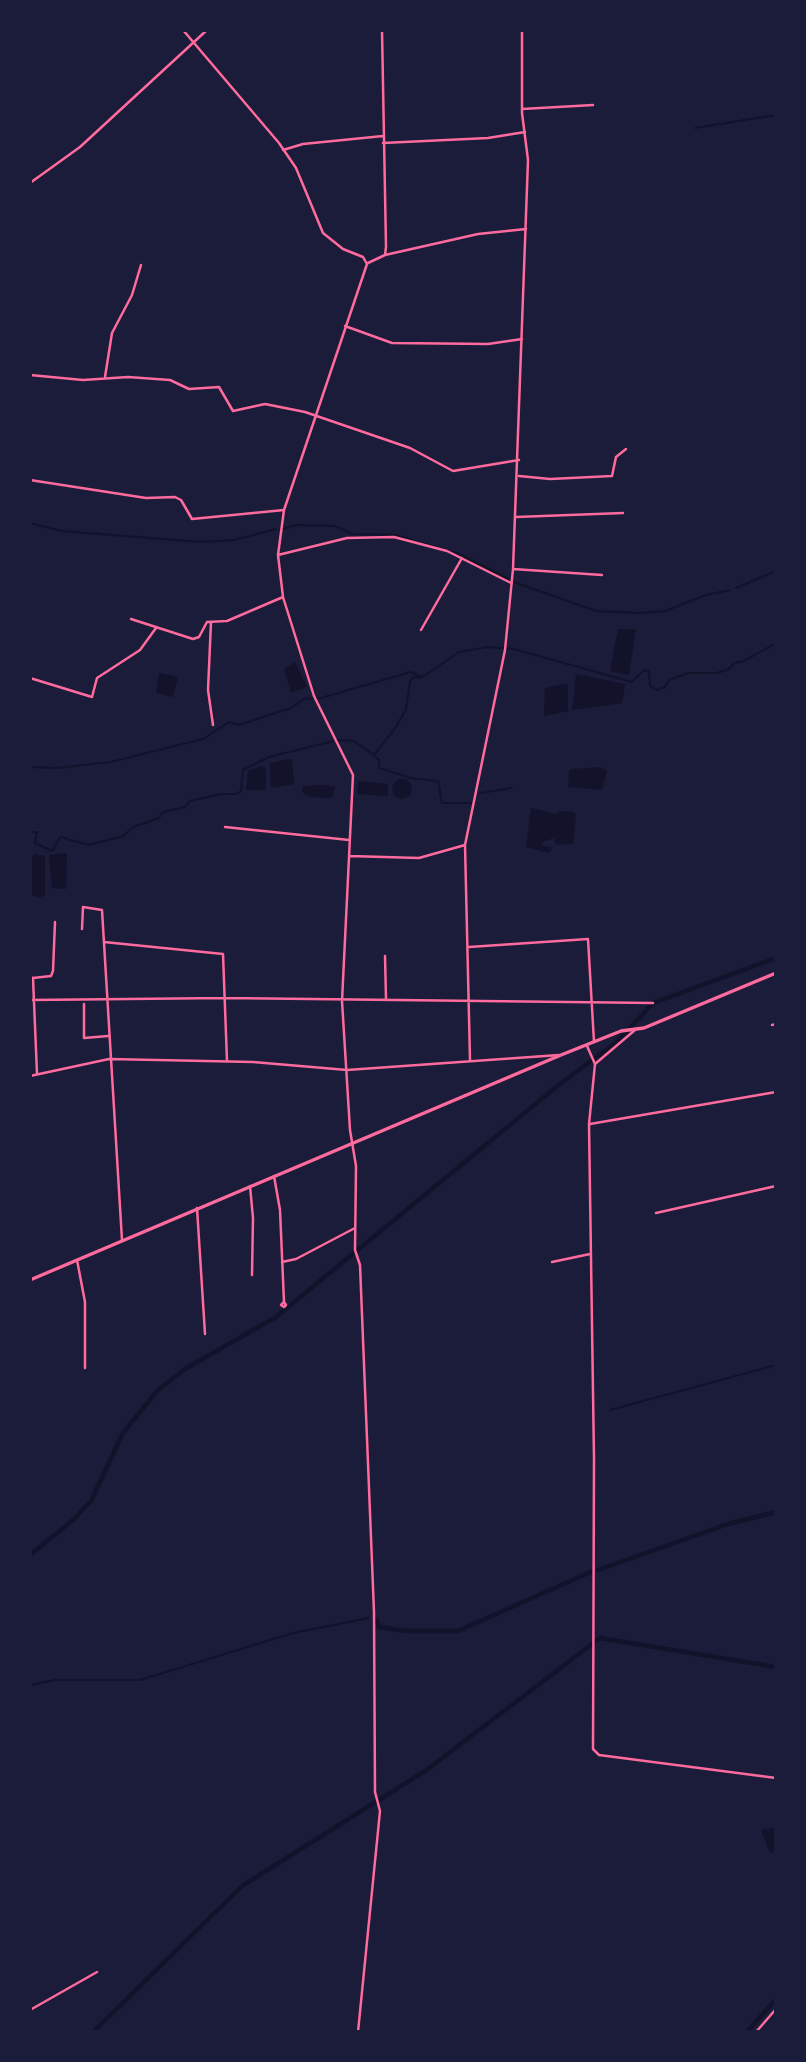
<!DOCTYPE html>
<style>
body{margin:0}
#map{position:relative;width:806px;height:2062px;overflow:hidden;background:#1b1b3a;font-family:Raleway,sans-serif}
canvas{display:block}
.frame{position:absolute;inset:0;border:32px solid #1b1b3a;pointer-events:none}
</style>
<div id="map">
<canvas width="806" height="2062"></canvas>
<div class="frame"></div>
</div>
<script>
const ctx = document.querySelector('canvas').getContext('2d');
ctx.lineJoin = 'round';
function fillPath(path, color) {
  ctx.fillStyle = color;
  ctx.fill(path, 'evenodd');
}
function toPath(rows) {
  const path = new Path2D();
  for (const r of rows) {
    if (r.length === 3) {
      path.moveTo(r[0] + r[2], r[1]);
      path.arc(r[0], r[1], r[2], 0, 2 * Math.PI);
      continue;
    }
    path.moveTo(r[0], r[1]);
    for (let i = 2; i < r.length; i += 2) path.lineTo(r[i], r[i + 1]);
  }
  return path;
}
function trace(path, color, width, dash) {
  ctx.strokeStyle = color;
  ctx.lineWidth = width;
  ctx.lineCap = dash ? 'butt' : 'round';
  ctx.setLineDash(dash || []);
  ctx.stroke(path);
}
fillPath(toPath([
 [618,629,636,629,629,675,610,671],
 [295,662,307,687,291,693,284,669],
 [159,673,178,677,173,697,156,693],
 [576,674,625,684,622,703,572,710],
 [564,684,568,685,568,711,544,716,545,688],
 [289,759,292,761,294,784,271,788,270,763],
 [261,766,266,768,266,790,246,790,248,771],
 [600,767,607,771,602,790,568,787,569,771,573,769],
 [402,789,10],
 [358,781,388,784,388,796,357,794],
 [326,785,335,787,332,798,309,797,302,792,303,786],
 [531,808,555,814,560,811,574,812,576,816,573,843,559,845,555,844,554,838,542,842,542,845,552,848,549,853,526,847],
 [67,853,66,889,52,888,49,855],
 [34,854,45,856,45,895,39,898,32,895,31,862],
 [776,1827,776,1852,770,1853,761,1830]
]), '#12122b');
trace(toPath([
 [695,128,776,115],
 [30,523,62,531,200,542,234,540,276,529],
 [283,529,296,525,335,526,353,534,395,535,459,554,509,579],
 [514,582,596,611,640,613,665,611,706,595,730,590],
 [736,588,776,571],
 [338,740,354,741,374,755,396,727,406,709,410,681,414,677,421,678,459,652,488,647,514,649,632,682,643,671,649,670,650,686,656,690,665,687,669,680,689,673,717,673,729,669,734,663,744,661,776,643],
 [374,755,379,760,379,768,411,778,438,781,442,803,472,803],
 [30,767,57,768,111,762,203,739,229,722,239,725,291,708,304,699,321,698,411,672,421,677],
 [480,793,512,788],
 [30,832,37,832,35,843,52,851,60,837,89,845,123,836,133,827,159,818,163,812,185,807,190,801,221,794,236,794,241,791,243,770,269,757,333,741],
 [610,1410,776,1365],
 [30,1685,55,1680,140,1680,293,1633,369,1618]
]), '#12122b', 2);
trace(toPath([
 [30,1555,73,1520,91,1501,123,1433,157,1391,185,1369,276,1317,561,1083,616,1043,653,1003,776,958],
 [598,1570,728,1524,776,1512],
 [377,1620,379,1627,406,1631,458,1631,593,1571],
 [93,2032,242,1886,425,1771,600,1638,776,1667],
 [747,2032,776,1999]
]), '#12122b', 4.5);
trace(toPath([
 [183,30,279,143,296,168,323,233,343,249,363,257,367,264,284,510,278,555,283,597,314,696,353,775,342,1001,350,1130,356,1166,355,1250,360,1265,374,1612,375,1792,380,1811,358,2032],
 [522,109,593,105],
 [383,143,488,138,525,132],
 [283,150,303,144,383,136],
 [30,183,80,147,207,30],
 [385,255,478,234,526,229],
 [368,263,385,255,386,247,382,30],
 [345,326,392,343,488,344,522,339],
 [30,375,83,380,128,377,170,380,189,389,219,387,233,411,265,404,305,412,410,448,453,471,519,460],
 [105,377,112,333,132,295,141,265],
 [519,476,550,479,612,476,616,457,626,449],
 [30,480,146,498,175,497,181,500,192,519,284,510],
 [516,517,623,513],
 [278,555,347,538,394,537,447,551,511,583],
 [513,569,602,575],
 [131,619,193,639,199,637,207,622,227,621,283,597],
 [211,622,208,690,213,725],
 [421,630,462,558],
 [30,678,92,697,97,678,140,650,156,628],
 [225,827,349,840],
 [349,856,419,858,465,845],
 [82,929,83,907,102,910,122,1240],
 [104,942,223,954,227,1061],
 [469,947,588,939,594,1042],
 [385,956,386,999],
 [30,977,33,978,37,1074],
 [33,978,51,976,53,971,55,922],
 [30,1000,225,998,653,1003],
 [84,1004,84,1038,108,1036],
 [772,1025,776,1024],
 [587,1046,595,1064,589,1124,594,1459,593,1749,599,1755,776,1778],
 [470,1060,465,845,505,650,513,569,528,160,522,113,522,30],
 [595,1064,635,1030],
 [30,1076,109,1059,253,1062,347,1070,559,1055],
 [590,1124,776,1092],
 [274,1176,280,1210,284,1302],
 [250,1186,253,1218,252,1275],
 [197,1208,205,1334],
 [656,1213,776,1186],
 [77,1260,85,1302,85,1368],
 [282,1262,296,1259,355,1228],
 [552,1262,590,1254],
 [284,1302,286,1305,284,1307,281,1305,284,1302],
 [30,2010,97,1972],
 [756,2032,776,2009]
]), '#ff6b9d', 2.5);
trace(toPath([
 [30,1280,561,1055,621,1031,644,1028,776,973]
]), '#ff6b9d', 3.5);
</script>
